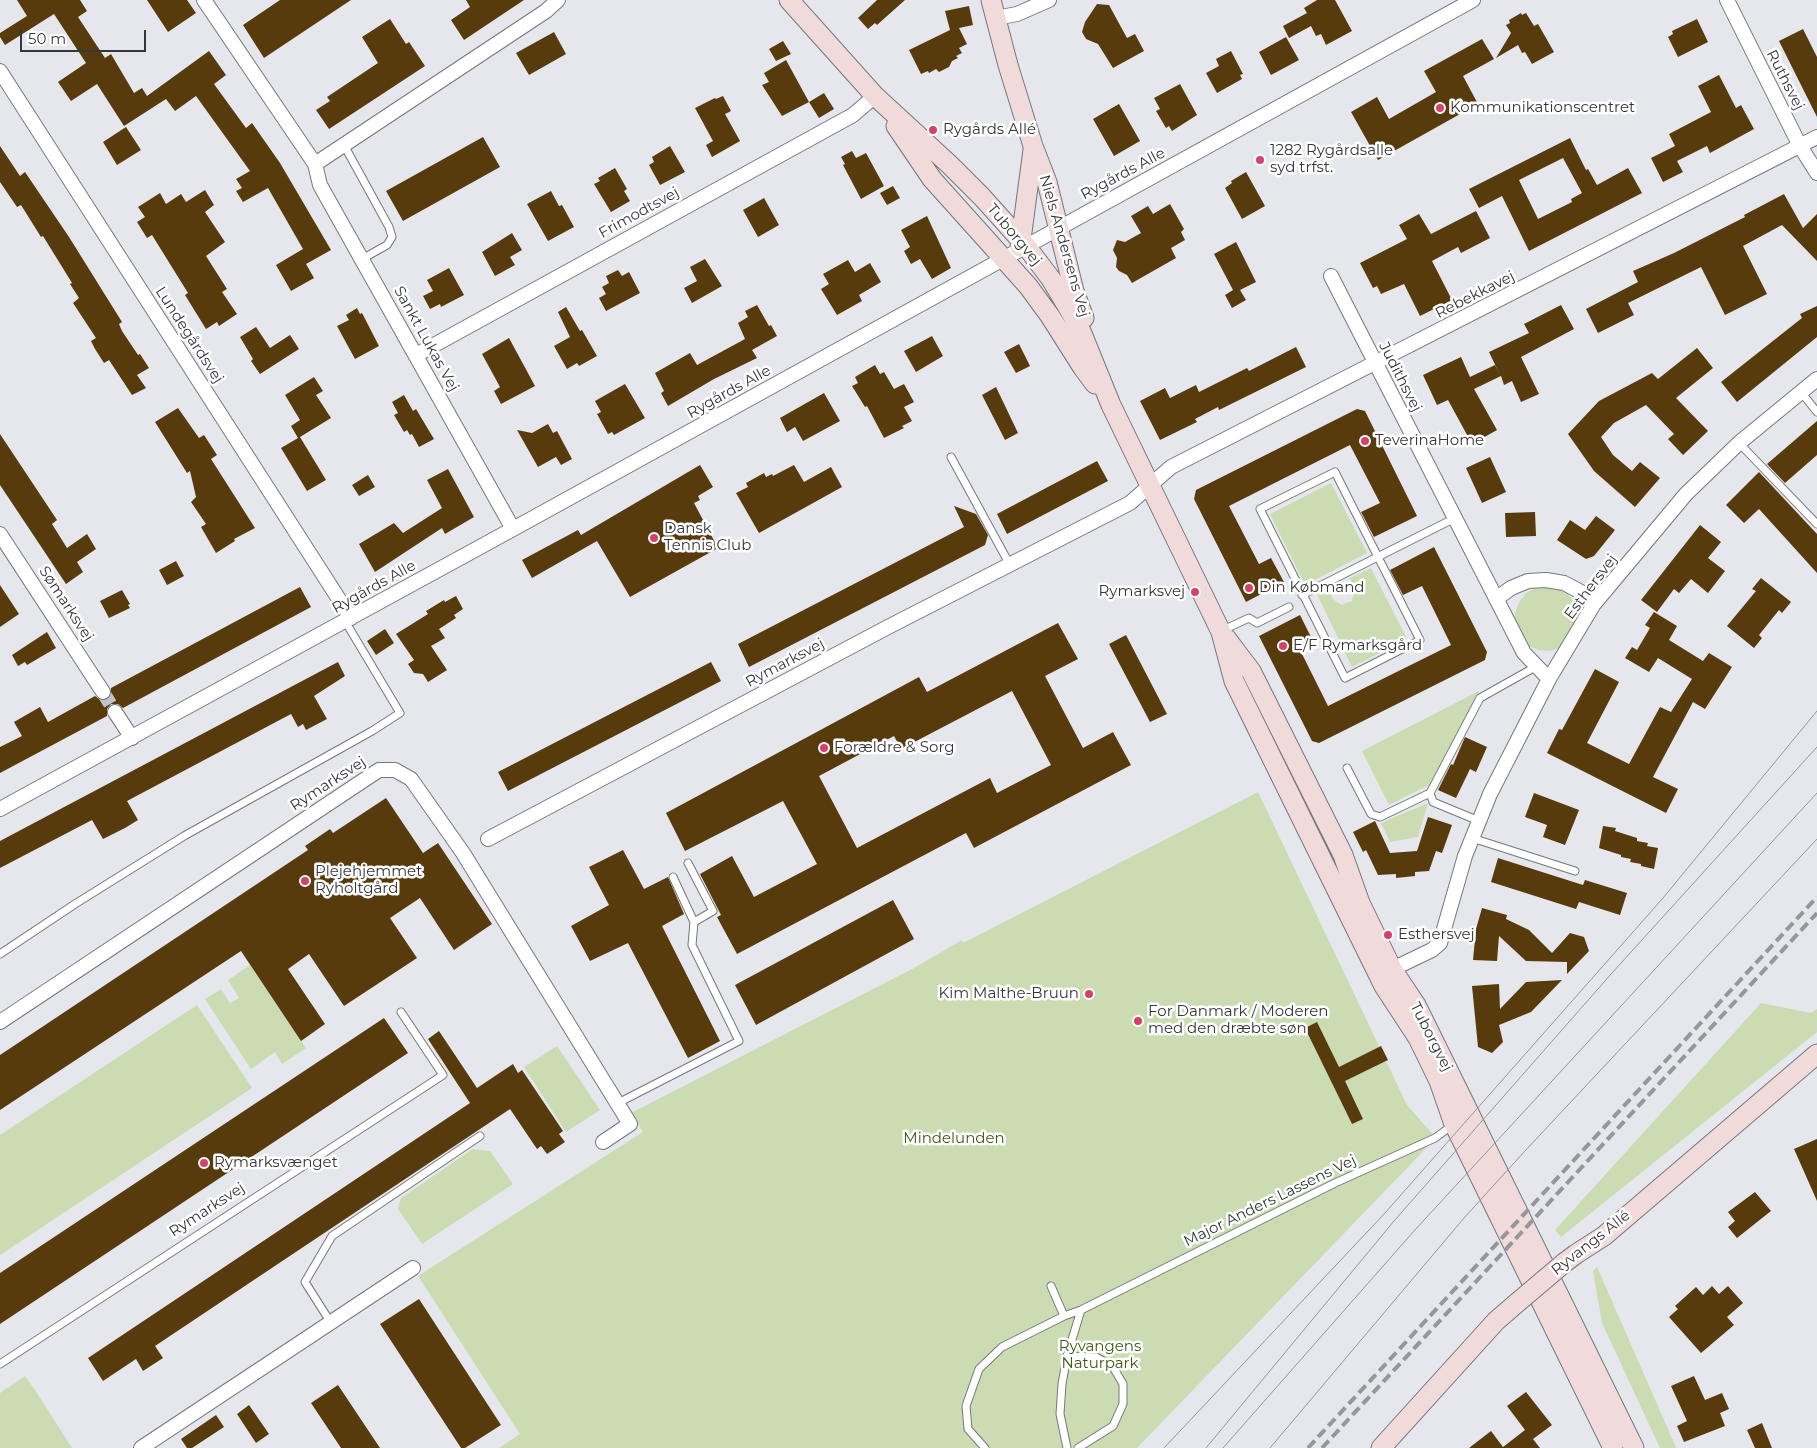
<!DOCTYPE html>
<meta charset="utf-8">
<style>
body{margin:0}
#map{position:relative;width:1817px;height:1448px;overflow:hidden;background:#e5e7ed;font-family:Montserrat,sans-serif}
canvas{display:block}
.scale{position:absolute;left:20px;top:30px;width:126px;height:22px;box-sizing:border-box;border:2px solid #353639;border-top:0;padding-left:6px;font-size:15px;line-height:18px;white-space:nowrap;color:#353639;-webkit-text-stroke:4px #fff;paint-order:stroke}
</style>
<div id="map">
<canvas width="1817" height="1448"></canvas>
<div class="scale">50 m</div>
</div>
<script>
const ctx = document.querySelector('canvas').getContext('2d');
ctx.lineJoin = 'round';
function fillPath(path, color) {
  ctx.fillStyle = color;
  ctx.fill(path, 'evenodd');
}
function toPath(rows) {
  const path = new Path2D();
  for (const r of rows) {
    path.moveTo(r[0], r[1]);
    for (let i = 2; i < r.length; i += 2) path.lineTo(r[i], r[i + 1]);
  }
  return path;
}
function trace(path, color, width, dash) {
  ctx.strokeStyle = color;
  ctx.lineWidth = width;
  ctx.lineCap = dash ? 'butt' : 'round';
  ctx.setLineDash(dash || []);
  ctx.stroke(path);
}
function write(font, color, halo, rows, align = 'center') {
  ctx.font = font + ' Montserrat,sans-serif';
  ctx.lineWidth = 5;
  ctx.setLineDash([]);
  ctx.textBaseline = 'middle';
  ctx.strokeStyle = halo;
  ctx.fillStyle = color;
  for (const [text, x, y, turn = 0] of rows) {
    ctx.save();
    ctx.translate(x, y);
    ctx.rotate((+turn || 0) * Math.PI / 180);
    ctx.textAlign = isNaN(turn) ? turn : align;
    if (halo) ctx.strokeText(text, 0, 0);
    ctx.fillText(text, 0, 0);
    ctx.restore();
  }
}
fillPath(toPath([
 [1331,483,1367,553,1305,585,1270,514],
 [1371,568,1407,639,1352,667,1317,594,1328,589,1333,599,1341,605,1352,601,1355,590,1350,578],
 [1545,586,1556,588,1566,592,1573,600,1578,611,1579,622,1560,648,1550,651,1539,650,1529,646,1522,639,1514,620,1516,610,1520,601,1526,593,1535,588],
 [1479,691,1431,784,1389,805,1362,751],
 [1258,792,1407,1105,1436,1138,1137,1448,499,1448,520,1434,418,1276,643,1132,631,1113,914,968,962,940,963,943],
 [1428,803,1418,837,1390,842,1381,823],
 [250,965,306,1048,282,1064,275,1052,251,1069,205,999,221,989,230,1003,239,998,228,980],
 [1761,1003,1811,1013,1817,1009,1817,1032,1561,1237,1555,1230],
 [197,1005,252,1088,0,1255,0,1135],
 [557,1046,600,1110,566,1132,524,1067],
 [473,1149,490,1151,513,1184,422,1244,398,1209,401,1198],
 [1597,1267,1675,1445,1676,1448,1660,1448,1602,1323,1593,1271],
 [25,1376,35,1390,72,1448,0,1448,0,1393]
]), '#cbdcb3');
fillPath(toPath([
 [17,0,80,0,87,11,78,17,105,58,111,54,134,93,142,88,147,96,209,51,226,75,214,84,246,128,252,123,280,163,331,250,306,264,314,278,291,291,276,265,303,249,268,188,243,202,236,191,242,188,236,179,250,171,196,96,175,111,166,99,124,126,97,84,71,101,58,82,86,63,54,14,5,45,0,37,0,33,27,16],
 [147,0,187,0,196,13,168,32],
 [280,0,351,0,264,58,243,25],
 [466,0,524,0,464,40,451,20,470,7],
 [877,0,905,0,877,25,875,23,868,29,858,18],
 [1317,0,1335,0,1352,31,1326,45,1321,34,1316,36,1311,26,1289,38,1283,26,1307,13,1304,8],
 [1097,4,1109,5,1127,38,1135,34,1144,51,1113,68,1098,44,1086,39,1082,32,1085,22],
 [969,6,973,25,959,28,967,44,959,48,962,53,956,56,958,58,952,61,949,67,939,72,936,69,929,73,928,71,921,74,909,50,950,30,945,11],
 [1521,13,1522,15,1526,13,1534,26,1538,24,1554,52,1532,64,1525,52,1522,53,1518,45,1496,58,1511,33,1506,25,1510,23,1509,20],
 [390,19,406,44,409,42,425,66,329,129,316,110,330,101,327,97,378,63,362,37],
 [1697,19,1708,42,1678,57,1668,37,1673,34,1672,31],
 [1803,29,1817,57,1817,117,1779,41],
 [554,32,566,54,529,75,516,53],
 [1286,37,1299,60,1271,75,1259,52],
 [1482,39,1494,59,1463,76,1478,104,1378,160,1351,112,1377,97,1389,119,1436,92,1424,71],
 [783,41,791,54,776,61,769,49],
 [1231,51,1243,74,1240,75,1242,79,1217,93,1206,73,1219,66,1216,59],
 [786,60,809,102,824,93,834,109,819,118,809,102,782,116,762,85,769,82,764,73],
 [1719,75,1736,108,1741,105,1754,129,1710,153,1707,146,1677,161,1683,172,1663,182,1651,158,1675,146,1669,134,1711,112,1698,86],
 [1180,84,1197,115,1172,131,1169,126,1166,128,1156,111,1160,109,1154,98],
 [723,96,731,111,725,114,740,141,712,157,706,145,713,141,695,108,715,98,716,99],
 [1119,104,1140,141,1114,156,1093,119],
 [126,127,141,150,117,165,103,142],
 [483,137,500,167,403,221,386,191],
 [1570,138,1586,170,1588,169,1597,185,1628,168,1642,193,1529,251,1502,196,1479,208,1469,189],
 [1563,158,1582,193,1571,199,1572,202,1538,219,1519,180],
 [0,146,20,176,25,172,69,237,122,322,119,324,122,331,138,355,140,354,149,368,137,375,146,388,132,395,109,360,104,363,95,349,91,341,96,338,73,303,79,298,70,284,72,283,43,236,41,237,21,205,17,207,0,182],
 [670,146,685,172,660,185,649,165,654,162,652,157],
 [852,151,856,158,866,153,884,186,861,199,843,165,845,164,841,157],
 [615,168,627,189,624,191,630,201,611,212,594,184,600,181,598,178],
 [1246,172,1265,206,1242,219,1225,188,1232,183,1231,181],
 [893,186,900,198,887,205,880,193],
 [205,190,214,205,205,212,225,242,206,256,227,289,222,292,237,314,219,326,217,322,206,329,185,295,188,293,152,235,147,238,137,222,145,217,138,207,160,193,166,204,181,194,186,202],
 [551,191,559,206,562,205,574,227,548,241,527,204],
 [1784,194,1803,228,1817,214,1817,261,1782,225,1743,246,1767,294,1725,315,1701,267,1628,303,1634,315,1598,333,1586,309,1638,282,1633,271,1674,253,1745,217,1744,215],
 [764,198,779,225,758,237,743,210],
 [1170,204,1184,229,1181,232,1185,240,1171,248,1176,258,1132,283,1127,275,1119,271,1116,267,1117,258,1113,250,1117,240,1125,242,1141,233,1131,216,1148,206,1153,214],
 [1476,211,1490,238,1461,253,1458,247,1432,261,1452,300,1420,316,1404,284,1381,294,1377,286,1373,288,1360,263,1407,239,1399,225,1419,214,1431,234],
 [927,216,951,268,932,279,920,259,911,264,904,251,910,247,901,230],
 [512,233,522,250,510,257,515,265,495,276,482,252],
 [1236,242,1256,282,1240,290,1246,300,1232,308,1225,295,1233,290,1214,254],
 [705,259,722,286,692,303,684,288,697,281,690,267],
 [848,260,855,272,870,263,881,282,859,295,862,301,837,315,821,289,829,284,823,274],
 [449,268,464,295,441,307,440,304,430,309,423,296,433,291,427,280],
 [618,270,622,276,629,272,640,293,606,311,599,298,606,294,602,287,609,283,606,276],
 [757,305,769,326,771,325,777,336,752,350,757,358,714,379,668,406,661,393,664,391,655,373,690,353,697,365,745,339,738,323,748,317,745,311],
 [1561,305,1574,329,1521,357,1539,394,1521,402,1512,381,1504,385,1501,376,1474,389,1497,430,1472,444,1448,400,1437,405,1423,375,1461,357,1470,377,1495,365,1500,375,1489,352,1529,333,1524,324],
 [1817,306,1817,337,1737,402,1721,382,1802,318,1800,314],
 [566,307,580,331,582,330,597,356,579,366,577,363,567,369,554,346,570,337,558,312],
 [357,308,360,314,362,313,379,346,355,359,337,326,349,320,346,315],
 [256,327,270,348,290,335,299,349,260,374,251,361,253,359,240,337],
 [932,336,943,356,916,372,904,351],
 [509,338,535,386,501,404,494,391,500,387,482,354],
 [1019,344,1030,366,1016,373,1004,352],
 [1296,347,1306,367,1219,410,1218,407,1195,419,1197,422,1160,440,1140,401,1165,388,1170,398,1196,385,1199,392,1247,368,1249,371],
 [1697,348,1713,368,1676,398,1708,431,1683,455,1668,439,1674,434,1646,405,1614,423,1601,437,1613,455,1632,471,1640,462,1660,478,1635,507,1594,471,1568,434,1599,401,1652,373,1658,379],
 [875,365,880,374,884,372,894,389,904,384,914,402,904,407,912,421,902,426,904,428,884,438,867,406,865,407,852,386,858,383,855,377],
 [314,377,323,391,316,395,331,418,300,437,326,480,307,491,281,448,298,438,291,426,300,420,285,395],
 [625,384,645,418,614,435,612,432,608,434,597,414,601,412,595,401],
 [996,387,1018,433,1005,440,982,395],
 [824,393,840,421,803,441,795,427,787,432,780,418],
 [404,395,413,411,416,409,434,439,419,447,412,434,410,435,407,430,404,432,394,415,398,413,392,402],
 [178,408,199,438,204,435,217,455,211,459,255,528,234,539,235,541,216,553,201,527,206,524,191,502,196,497,190,471,187,473,155,422],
 [1357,409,1365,411,1417,516,1374,537,1361,512,1380,503,1350,445,1229,506,1259,564,1271,558,1284,582,1246,602,1194,499,1196,490],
 [1817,421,1817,455,1785,483,1767,464],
 [548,424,553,433,557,431,572,459,561,465,556,457,538,467,517,430,532,433],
 [0,434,57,520,52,524,67,548,87,534,96,549,77,562,83,572,66,584,0,485],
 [1490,457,1506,492,1482,503,1466,468],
 [1097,461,1108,481,1007,534,997,514],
 [700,465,713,487,698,496,700,500,694,503,718,548,630,597,597,541,532,578,522,560,578,530,581,535],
 [794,465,804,482,831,467,842,487,759,533,736,493,748,487,746,483,764,473,766,477,772,474,773,476],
 [448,469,474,517,445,534,442,528,375,572,359,544,394,523,403,533,442,508,427,480],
 [1759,472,1817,534,1817,573,1759,509,1744,523,1726,505],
 [368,475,375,487,359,496,352,485],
 [954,506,976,514,988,535,985,545,749,667,738,644,964,527],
 [1535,512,1536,536,1506,537,1505,513],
 [1596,516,1615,530,1594,556,1586,559,1557,540,1570,520,1585,530],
 [1700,525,1721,542,1708,558,1725,571,1708,593,1691,579,1679,593,1674,589,1657,612,1641,600],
 [1434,547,1487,652,1485,660,1319,743,1312,741,1259,636,1300,615,1313,641,1299,648,1328,706,1451,645,1422,586,1403,595,1390,570],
 [176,561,184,576,167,585,159,570],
 [1761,578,1791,602,1782,613,1779,610,1759,635,1762,638,1754,648,1727,626,1756,591,1752,589],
 [0,585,19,614,0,627],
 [300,587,311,607,123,708,118,704,111,704,107,709,107,716,0,773,0,747,22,736,14,722,40,707,48,722,95,696,100,700,107,700,111,696,111,688],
 [122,590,130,604,128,605,130,608,109,618,100,601],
 [456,596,463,609,454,615,456,618,439,629,445,638,431,646,447,670,428,682,423,674,414,673,408,664,414,660,396,634,428,614,426,611,444,600,445,602],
 [1654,612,1677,626,1669,640,1703,661,1709,653,1732,667,1705,709,1693,702,1653,777,1678,789,1666,813,1547,753,1559,729,1562,730,1595,669,1619,682,1587,743,1629,764,1660,707,1671,712,1692,679,1658,658,1649,672,1625,658,1632,647,1637,650,1650,628,1645,625],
 [1058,623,1078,659,1045,676,1083,748,1113,732,1131,765,974,848,966,833,737,954,717,917,721,915,700,874,732,856,754,897,817,864,783,801,685,851,666,813,919,677,927,692],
 [1012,691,1051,765,997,793,990,778,857,848,819,776,894,736,901,749],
 [385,629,394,643,376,655,367,641],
 [47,632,56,648,27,665,25,662,18,666,12,655],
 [1126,635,1167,714,1150,722,1109,644],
 [338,662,345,676,314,696,327,719,306,730,303,724,298,727,291,714,127,801,138,820,125,828,103,839,92,820,0,868,0,841],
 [711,662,721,681,508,791,498,772],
 [1465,737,1487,747,1476,772,1470,769,1456,798,1438,790,1451,764,1453,765],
 [1534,793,1579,810,1565,845,1543,837,1547,825,1525,817],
 [386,798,423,853,438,843,492,924,454,950,420,898,390,918,417,958,344,1006,309,954,288,969,325,1024,301,1041,241,951,0,1110,0,1055,308,850,305,846,330,829,333,833],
 [1428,817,1452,825,1442,853,1436,851,1429,871,1415,872,1415,876,1396,878,1396,874,1378,875,1366,850,1363,852,1353,832,1375,821,1390,853,1417,851],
 [1603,826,1616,828,1615,831,1637,838,1637,841,1648,843,1647,846,1658,848,1654,869,1641,866,1641,864,1630,862,1631,859,1621,857,1621,855,1599,848],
 [623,850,644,889,668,877,684,914,662,926,720,1041,688,1058,628,943,590,961,571,926,609,905,589,867],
 [1498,858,1583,885,1585,880,1627,893,1620,915,1579,902,1576,909,1491,882],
 [893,900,914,939,756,1025,735,985],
 [1482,908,1507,915,1506,919,1529,930,1552,953,1570,933,1584,937,1589,951,1567,974,1567,962,1526,961,1499,936,1497,961,1473,960,1476,929],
 [1562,980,1531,1012,1499,1025,1503,1042,1492,1053,1478,1047,1472,986,1499,984,1500,1009,1526,982],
 [384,1018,408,1053,0,1324,0,1273],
 [1317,1022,1339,1067,1381,1046,1388,1060,1345,1081,1363,1119,1352,1124,1305,1028],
 [439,1031,477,1088,513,1064,518,1073,522,1070,563,1131,559,1134,565,1142,547,1154,541,1146,537,1149,510,1109,155,1346,163,1358,143,1371,136,1359,103,1381,88,1358,470,1103,428,1039],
 [1817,1139,1817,1201,1794,1149],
 [1755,1192,1771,1211,1737,1238,1728,1227,1735,1221,1728,1212],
 [1712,1286,1719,1294,1728,1286,1743,1303,1727,1317,1734,1325,1701,1353,1669,1317,1678,1309,1675,1306,1696,1287,1703,1295],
 [419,1299,501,1425,465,1448,461,1448,380,1324],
 [1694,1376,1705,1400,1722,1393,1729,1409,1720,1413,1725,1426,1684,1442,1677,1426,1687,1421,1671,1386],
 [338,1385,380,1448,341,1448,311,1403],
 [1526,1392,1552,1425,1533,1439,1540,1448,1469,1448,1491,1431,1503,1447,1525,1430,1507,1406],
 [249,1405,269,1434,256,1443,237,1414],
 [216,1415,224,1427,192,1448,187,1448,181,1439],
 [1762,1423,1772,1448,1755,1448,1747,1430]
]), '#583b0c');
trace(toPath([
 [103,692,115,712]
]), '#c2c4c9', 14, [14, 7]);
const lane = toPath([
 [344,145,389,227,392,237,387,245,362,259],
 [1801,392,1817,412],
 [1739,443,1817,524],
 [951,457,1010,565],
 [1335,472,1420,640,1345,678,1260,509,1335,472],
 [1302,595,1455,518],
 [1221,631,1249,618,1257,623,1289,607],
 [1347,768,1371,814,1380,817,1430,793,1480,698,1537,666],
 [1430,793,1433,802,1479,821],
 [1472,838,1575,871],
 [688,863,713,911,694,922],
 [0,954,75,904,184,836,372,731,400,713,345,621],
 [618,1103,739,1041,692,945,694,922,673,877],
 [1051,1286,1064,1316],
 [331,1323,305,1282,332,1236,480,1136],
 [1067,1356,1096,1357,1113,1367,1123,1384,1123,1404,1113,1426,1078,1448],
 [0,1364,443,1075,401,1012],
 [985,1448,968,1429,966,1406,979,1369,1002,1347,1064,1316,1081,1310,1335,1183,1435,1138,1454,1124],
 [1067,1448,1060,1414,1062,1384,1067,1356,1081,1310]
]);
const street = toPath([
 [204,0,315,164,320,185,513,529],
 [1727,0,1800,146,1817,173],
 [996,18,1017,14,1049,0],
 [0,71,351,618],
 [315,164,546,11,558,0],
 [1331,276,1524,653,1549,679],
 [416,355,853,115,875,96],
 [0,534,103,692],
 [1496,599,1511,588,1528,581,1546,580,1564,583,1581,592,1594,604],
 [115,712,132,738],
 [0,809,513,529,1473,0],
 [488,839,888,627,1130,503,1171,467,1817,137],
 [1384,973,1432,950,1440,943,1465,856,1490,794,1549,679,1594,604,1686,494,1739,443,1817,379],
 [0,1022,379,770,395,770,411,779,463,853,630,1124,603,1142],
 [141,1448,413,1268]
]);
const secondary = toPath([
 [789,0,875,96,950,165,982,197,1026,246,1051,279,1066,304,1081,331,1111,405,1221,632,1234,681,1384,986,1418,1038,1439,1081,1454,1124,1613,1448],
 [991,0,1008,65,1033,146,1047,182,1074,291,1084,318],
 [896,126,932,179,1028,286,1050,316,1083,368,1095,384],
 [1020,247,1033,150],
 [1226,638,1251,671,1343,855,1360,903,1392,969,1416,1005,1634,1448],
 [1564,1263,1576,1254,1604,1236,1817,1054],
 [1381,1448,1496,1321,1518,1302]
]);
trace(lane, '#76777d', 9);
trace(street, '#76777d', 16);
trace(secondary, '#76777d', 21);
trace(lane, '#fff', 7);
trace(street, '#fff', 14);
trace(secondary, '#f0dada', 19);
trace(toPath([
 [1164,1448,1385,1213,1437,1154,1663,898,1817,711],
 [1206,1448,1394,1221,1612,973,1817,747],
 [1223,1448,1414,1231,1817,793],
 [1270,1448,1464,1218,1524,1152,1817,839]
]), '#95979b', 1);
trace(toPath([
 [1308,1448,1817,897],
 [1322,1448,1817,913]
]), '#95979b', 4, [10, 5]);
const secondaryBridge = toPath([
 [1518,1302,1564,1263]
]);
trace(secondaryBridge, '#76777d', 21, []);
trace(secondaryBridge, '#f0dada', 19);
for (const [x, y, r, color] of [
 [1440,108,5,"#d1436a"],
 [933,130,5,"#d1436a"],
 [1260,160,5,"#d1436a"],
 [1365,441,5,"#d1436a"],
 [654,538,5,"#d1436a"],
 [1249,588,5,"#d1436a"],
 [1195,592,5,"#d1436a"],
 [1283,646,5,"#d1436a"],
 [824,748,5,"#d1436a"],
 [305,881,5,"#d1436a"],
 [1388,935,5,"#d1436a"],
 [1089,994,5,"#d1436a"],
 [1138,1021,5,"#d1436a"],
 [204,1163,5,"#d1436a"]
]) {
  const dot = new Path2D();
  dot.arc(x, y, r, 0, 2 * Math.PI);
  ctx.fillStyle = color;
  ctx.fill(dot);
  trace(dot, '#fff', 2);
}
write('15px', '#353639', '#fff', [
 ["Ruthsvej",1785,80,63],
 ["Rygårds Alle",1123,174,-28],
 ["Frimodtsvej",639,213,-29],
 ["Tuborgvej",1014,235,50],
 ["Niels Andersens Vej",1064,246,74],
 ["Rebekkavej",1475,295,-27],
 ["Lundegårdsvej",189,335,57],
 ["Sankt Lukas Vej",426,339,61],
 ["Judithsvej",1400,377,63],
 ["Rygårds Alle",729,392,-29],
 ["Rygårds Alle",374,587,-29],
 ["Esthersvej",1591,587,-53],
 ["Sømarksvej",66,604,57],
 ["Rymarksvej",785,663,-28],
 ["Rymarksvej",328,784,-33],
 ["Tuborgvej",1431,1037,63],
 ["Major Anders Lassens Vej",1270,1201,-26],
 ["Rymarksvej",207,1210,-33],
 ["Ryvangs Allé",1591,1243,-38]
]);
write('15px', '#353639', '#fff', [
 ["Kommunikationscentret",1450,108],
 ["Rygårds Allé",943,130],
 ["1282 Rygårdsalle",1270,151],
 ["syd trfst.",1270,168],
 ["TeverinaHome",1375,441],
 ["Dansk",664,529],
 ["Tennis Club",664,546],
 ["Din Købmand",1259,588],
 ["Rymarksvej",1185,592,"right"],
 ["E/F Rymarksgård",1293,646],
 ["Forældre & Sorg",834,748],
 ["Plejehjemmet",315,872],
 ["Ryholtgård",315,889],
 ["Esthersvej",1398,935],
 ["Kim Malthe-Bruun",1079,994,"right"],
 ["For Danmark / Moderen",1148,1012],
 ["med den dræbte søn",1148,1029],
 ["Rymarksvænget",214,1163]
], 'left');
write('15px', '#435914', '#fff', [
 ["Mindelunden",954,1139],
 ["Ryvangens",1100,1347],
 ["Naturpark",1100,1364]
]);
</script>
